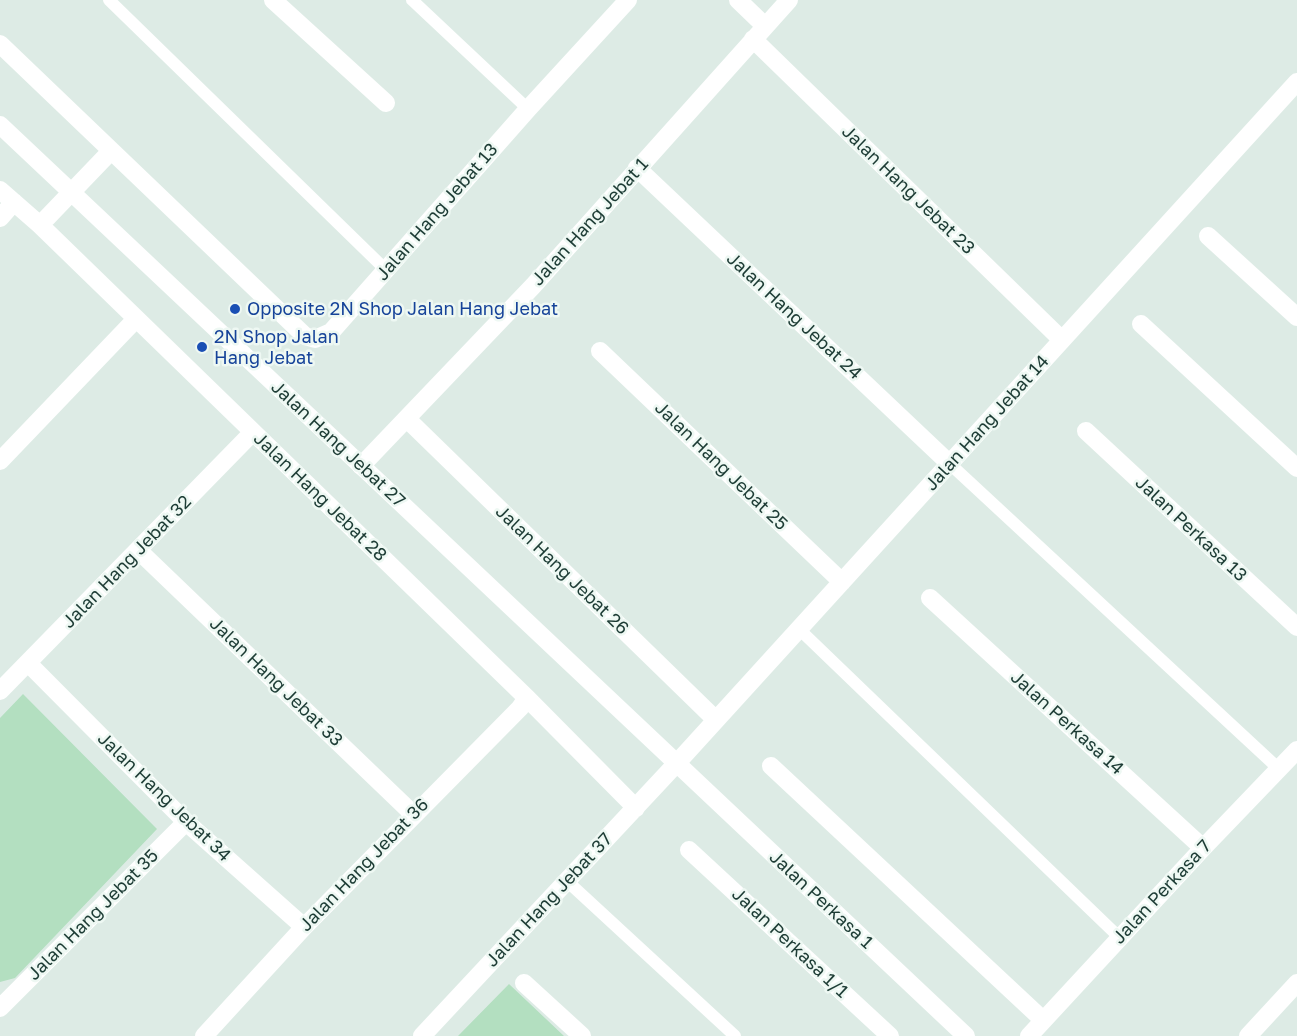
<!DOCTYPE html>
<style>
body{margin:0}
canvas{display:block;background:#ddebe5}
</style>
<canvas width="1297" height="1036"></canvas>
<script>
const ctx = document.querySelector('canvas').getContext('2d');
ctx.lineJoin = 'round';
function fillPath(path, color) {
  ctx.fillStyle = color;
  ctx.fill(path, 'evenodd');
}
function toPath(rows) {
  const path = new Path2D();
  for (const r of rows) {
    path.moveTo(r[0], r[1]);
    for (let i = 2; i < r.length; i += 2) path.lineTo(r[i], r[i + 1]);
  }
  return path;
}
function trace(path, color, width, dash) {
  ctx.strokeStyle = color;
  ctx.lineWidth = width;
  ctx.lineCap = dash ? 'butt' : 'round';
  ctx.setLineDash(dash || []);
  ctx.stroke(path);
}
function write(font, color, halo, rows, align = 'center') {
  ctx.font = font + ' "Golos Text",sans-serif';
  ctx.lineWidth = 5;
  ctx.setLineDash([]);
  ctx.textBaseline = 'middle';
  ctx.strokeStyle = halo;
  ctx.fillStyle = color;
  for (const [text, x, y, turn = 0] of rows) {
    ctx.save();
    ctx.translate(x, y);
    ctx.rotate((+turn || 0) * Math.PI / 180);
    ctx.textAlign = isNaN(turn) ? turn : align;
    if (halo) ctx.strokeText(text, 0, 0);
    ctx.fillText(text, 0, 0);
    ctx.restore();
  }
}
fillPath(toPath([
 [23,694,157,829,15,978,0,982,0,718],
 [509,984,564,1036,458,1036]
]), '#b3dfc0');
trace(toPath([
 [109,0,386,270],
 [412,0,528,109],
 [950,464,1279,769],
 [799,629,1120,938],
 [567,881,735,1036]
]), '#fff', 12);
trace(toPath([
 [273,0,386,103],
 [738,0,765,26],
 [753,39,1062,340],
 [0,44,305,336,315,339,331,332,528,109,628,0],
 [637,168,950,464],
 [0,190,40,225,527,698,636,808],
 [0,218,14,202],
 [40,225,111,151],
 [1208,236,1297,317],
 [1141,324,1297,468],
 [600,351,842,582],
 [407,419,716,720],
 [1086,431,1297,627],
 [0,461,136,319],
 [361,466,533,286,789,0],
 [138,550,413,814],
 [930,598,1203,848],
 [28,663,186,822,304,927],
 [0,691,253,432],
 [771,766,1043,1020],
 [689,850,890,1036],
 [524,983,582,1036],
 [0,1008,186,822],
 [204,1036,304,927,520,708,527,698],
 [422,1036,676,764,1297,82],
 [1029,1036,1203,848,1297,750],
 [1248,1036,1297,983]
]), '#fff', 18);
trace(toPath([
 [0,125,966,1036]
]), '#fff', 18);
for (const [x, y, r, color] of [
 [235,309,6,"#1a4fb4"],
 [202,347,6,"#1a4fb4"]
]) {
  const dot = new Path2D();
  dot.arc(x, y, r, 0, 2 * Math.PI);
  ctx.fillStyle = color;
  ctx.fill(dot);
  trace(dot, '#eef8f3', 2);
}
write('18px', '#1d3c35', '#eef8f3', [
 ["Jalan Hang Jebat 23",908,190,44],
 ["Jalan Hang Jebat 13",437,212,-49],
 ["Jalan Hang Jebat 1",590,222,-48],
 ["Jalan Hang Jebat 24",794,316,43],
 ["Jalan Hang Jebat 14",987,423,-48],
 ["Jalan Hang Jebat 27",338,444,43],
 ["Jalan Hang Jebat 25",721,466,44],
 ["Jalan Hang Jebat 28",320,497,44],
 ["Jalan Perkasa 13",1191,529,43],
 ["Jalan Hang Jebat 32",127,562,-46],
 ["Jalan Hang Jebat 26",562,570,44],
 ["Jalan Hang Jebat 33",276,682,44],
 ["Jalan Perkasa 14",1067,723,42],
 ["Jalan Hang Jebat 34",164,797,44],
 ["Jalan Hang Jebat 36",364,865,-46],
 ["Jalan Perkasa 7",1162,892,-47],
 ["Jalan Hang Jebat 37",549,900,-47],
 ["Jalan Perkasa 1",821,900,43],
 ["Jalan Hang Jebat 35",93,915,-45],
 ["Jalan Perkasa 1/1",790,943,43]
]);
write('18px', '#164399', '#eef8f3', [
 ["Opposite 2N Shop Jalan Hang Jebat",247,309],
 ["2N Shop Jalan",214,337],
 ["Hang Jebat",214,358]
], 'left');
</script>
